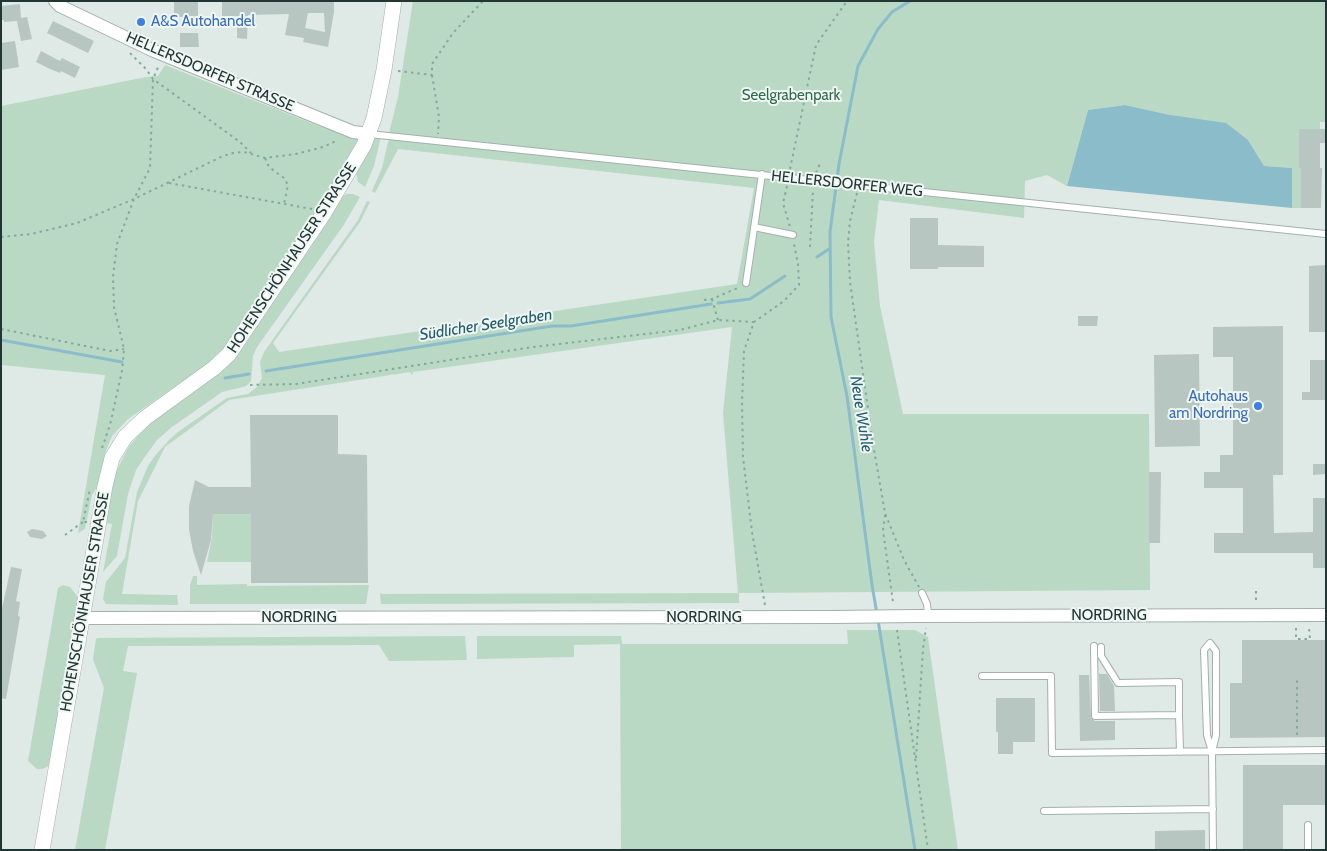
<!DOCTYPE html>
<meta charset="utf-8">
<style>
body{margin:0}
#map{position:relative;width:1327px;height:851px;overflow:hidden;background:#dfe9e5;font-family:Cabin,sans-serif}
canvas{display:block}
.frame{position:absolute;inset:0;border:2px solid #223733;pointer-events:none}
</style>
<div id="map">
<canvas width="1327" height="851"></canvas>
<div class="frame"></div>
</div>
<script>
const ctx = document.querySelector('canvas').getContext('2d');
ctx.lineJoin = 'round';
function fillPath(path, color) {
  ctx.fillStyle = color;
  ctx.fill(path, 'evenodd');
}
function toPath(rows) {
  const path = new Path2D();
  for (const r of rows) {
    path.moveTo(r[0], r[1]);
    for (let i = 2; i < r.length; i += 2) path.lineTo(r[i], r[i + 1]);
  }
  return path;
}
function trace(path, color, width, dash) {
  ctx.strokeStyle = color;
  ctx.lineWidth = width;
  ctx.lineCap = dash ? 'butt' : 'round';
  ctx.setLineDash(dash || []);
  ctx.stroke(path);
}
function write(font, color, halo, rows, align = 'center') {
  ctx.font = font + ' Cabin,sans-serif';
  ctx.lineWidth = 4;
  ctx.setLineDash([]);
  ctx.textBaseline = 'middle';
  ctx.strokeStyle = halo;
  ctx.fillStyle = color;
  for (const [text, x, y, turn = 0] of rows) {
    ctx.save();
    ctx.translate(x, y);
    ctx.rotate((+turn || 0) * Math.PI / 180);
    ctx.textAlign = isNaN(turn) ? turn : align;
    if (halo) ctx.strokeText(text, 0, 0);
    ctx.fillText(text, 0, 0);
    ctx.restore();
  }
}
fillPath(toPath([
 [413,1,1326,1,1326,122,1320,122,1320,129,1299,129,1299,168,1301,168,1301,208,1292,208,1292,168,1264,166,1248,140,1170,115,1125,105,1088,110,1067,186,1047,175,1025,181,1024,218,879,200,874,242,880,306,903,414,1149,414,1150,590,739,593,739,603,381,604,380,593,382,594,738,593,723,413,732,327,413,372,412,375,410,372,229,400,165,447,138,501,122,594,177,595,178,605,106,604,103,599,106,582,125,558,137,492,148,466,154,457,169,440,178,432,221,402,227,398,248,394,257,387,262,378,260,362,264,352,358,220,367,201,370,202,360,222,273,343,279,352,737,284,754,188,398,149,375,193,372,191,382,168,389,138,392,138,389,133,398,97],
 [165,65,316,125,353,135,360,139,318,210,232,339,213,360,128,419,112,436,105,453,99,484,92,495,85,529,78,533,105,375,1,365,1,106,146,77,158,76],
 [381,136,374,166,365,187,358,182,356,172,372,138],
 [347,194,353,194,360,197,343,226,257,347,253,356,251,381,246,386,222,392,172,427,157,440,144,458,136,470,128,494,117,556,103,572,112,524,104,522,114,476,128,448,144,428,212,377,343,196],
 [213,514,251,514,251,562,207,562,212,537],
 [193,576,197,576,197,585,247,584,247,586,369,585,366,604,190,604,190,585],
 [63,585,70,587,77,596,79,602,49,766,42,769,37,769,28,761,58,588],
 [847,630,915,630,928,637,958,850,621,850,620,644,574,645,574,657,477,659,477,636,621,636,622,644,848,644],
 [465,636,467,660,389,661,379,645,128,646,123,671,137,673,105,850,75,850,104,688,93,659,96,639,98,638]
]), '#bad9c4');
fillPath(toPath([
 [1125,105,1170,115,1226,123,1248,140,1264,166,1292,168,1292,208,1067,186,1088,110]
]), '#8bbcca');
trace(toPath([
 [817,257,829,249],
 [718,303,750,299,785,276],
 [1,340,122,362],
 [266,371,552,326,571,326,711,304],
 [225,378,249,374],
 [877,614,872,585,847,396,831,317,830,232,839,164,858,66,878,29,892,12,910,1],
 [878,620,915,850]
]), '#8bbcca', 3);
fillPath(toPath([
 [174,1,198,1,198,17,174,17],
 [222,1,334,1,334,12,328,47,303,42,304,38,285,35,289,14,248,15,247,39,237,38,237,16,222,16],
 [308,13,324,13,325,32,305,28],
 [20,4,21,18,27,17,32,39,21,41,17,21,4,22,4,20,1,20,1,6],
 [53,21,94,41,88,53,47,33],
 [180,33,198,33,199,47,180,47],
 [15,41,19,67,1,70,1,43],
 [41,51,60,61,62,58,80,67,75,78,61,71,60,73,50,69,36,62],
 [1299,129,1326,129,1326,143,1320,143,1320,168,1322,168,1321,208,1301,208,1301,168,1299,168],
 [910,218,938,218,938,245,984,246,984,267,938,267,938,269,910,269],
 [1326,265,1326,332,1309,332,1309,266],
 [1078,316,1098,316,1097,326,1078,326],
 [1283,326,1283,475,1273,475,1274,533,1313,532,1313,498,1326,498,1326,568,1313,568,1313,553,1214,553,1214,533,1243,533,1243,488,1204,488,1204,472,1220,472,1220,455,1233,455,1233,357,1213,357,1213,327],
 [1199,354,1200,446,1155,447,1154,355],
 [1310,360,1326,360,1326,400,1302,400,1302,392,1310,392],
 [250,415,338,415,338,454,367,455,368,583,251,583,251,514,213,514,211,540,201,575,193,551,189,530,189,506,195,480,209,487,251,487],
 [1313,464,1326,464,1326,474,1313,475],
 [1149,472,1161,472,1160,543,1149,543],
 [32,529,43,531,47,536,42,539,30,537,27,532],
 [11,567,22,569,16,601,20,602,18,616,20,617,6,699,1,698,1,613],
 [1242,640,1326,640,1326,737,1230,738,1230,683,1242,683],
 [1099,674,1107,674,1114,686,1115,711,1100,711],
 [1079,675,1089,675,1091,718,1095,721,1115,721,1115,740,1080,741],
 [996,698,1035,698,1035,742,1013,742,1013,754,998,754,998,732,996,732],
 [1243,765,1326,765,1326,805,1283,805,1283,850,1243,850],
 [1205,830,1205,850,1155,850,1155,831]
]), '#b8c6c1');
const service = toPath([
 [369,134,1326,234],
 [754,227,793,235],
 [746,283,762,174],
 [922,593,927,604,928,616],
 [1094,646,1095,716,1179,715,1179,682,1118,683,1101,656,1101,647],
 [982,676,1051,676,1052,753,1326,750],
 [1179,715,1180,752],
 [1212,752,1207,735,1204,650,1210,643,1216,651,1216,735,1212,752,1213,850],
 [1044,811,1213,809],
 [1308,825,1308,850]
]);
const minor = toPath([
 [55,1,60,6,154,51,353,132,369,134],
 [915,616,1326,615],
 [82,618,833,617]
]);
const tertiary = toPath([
 [42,850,105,486,112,458,125,437,145,418,214,368,229,354,324,213,364,145,374,118,384,70,394,1]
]);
trace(service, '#a3b0ac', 8);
trace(minor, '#a3b0ac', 14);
trace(tertiary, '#a3b0ac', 16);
trace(toPath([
 [130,53,146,69,153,79,240,142,251,153],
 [398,71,432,75,432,64,453,33,483,1],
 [432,75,439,117,438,134],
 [265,158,269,167,284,178,288,185,284,204],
 [790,169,816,45,847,1],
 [816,173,821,161],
 [169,183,312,209],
 [787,186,783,203,790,227],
 [857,193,850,221,848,243,850,282,873,444,885,513,904,560,919,587],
 [1,237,31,234,77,223,134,199,223,156,233,153,244,152,265,158,296,154,323,147,338,140],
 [810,247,813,190],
 [712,299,718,320],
 [704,300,712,299,740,287],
 [1,329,110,351,124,349],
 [250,385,296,384,533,347,680,330,718,320,754,322],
 [102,448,110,425,122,371,124,349,114,307,113,277,117,244,134,199,150,168,153,79,159,65],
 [885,515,883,530,893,602],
 [87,522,83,522,90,489],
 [65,535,83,522],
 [1256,591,1256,604],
 [765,605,752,532,743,457,742,402,744,351,754,322,784,301,799,285,798,264,794,244],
 [1296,628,1296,639,1310,639,1309,628],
 [897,630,928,850],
 [1297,735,1297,679],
 [916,758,923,649,926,628]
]), '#82aaa0', 2, [2.5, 4]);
trace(service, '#fff', 6);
trace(minor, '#fff', 12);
trace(tertiary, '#fff', 15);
const minorBridge = toPath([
 [833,617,915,616]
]);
trace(minorBridge, '#a3b0ac', 14, []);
trace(minorBridge, '#fff', 12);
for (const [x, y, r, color] of [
 [141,22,5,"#3f7fe0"],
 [1258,406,5,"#3f7fe0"]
]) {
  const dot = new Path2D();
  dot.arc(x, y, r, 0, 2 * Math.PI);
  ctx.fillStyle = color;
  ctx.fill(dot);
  trace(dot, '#eff6f3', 2);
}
write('15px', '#366cbe', '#eff6f3', [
 ["A&S Autohandel",151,22],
 ["Autohaus",1248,397,"right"],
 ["am Nordring",1248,414,"right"]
], 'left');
write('15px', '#223733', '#eff6f3', [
 ["HELLERSDORFER STRASSE",210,72,23],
 ["HELLERSDORFER WEG",847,184,6],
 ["HOHENSCHÖNHAUSER STRASSE",292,258,-57],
 ["HOHENSCHÖNHAUSER STRASSE",85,602,-80],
 ["NORDRING",1109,616],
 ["NORDRING",299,618],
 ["NORDRING",704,618]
]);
write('15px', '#306a4a', '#eff6f3', [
 ["Seelgrabenpark",791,96]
]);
write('italic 16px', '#225c6d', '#eff6f3', [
 ["Südlicher Seelgraben",486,325,-9],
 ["Neue Wuhle",861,414,81]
]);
</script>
